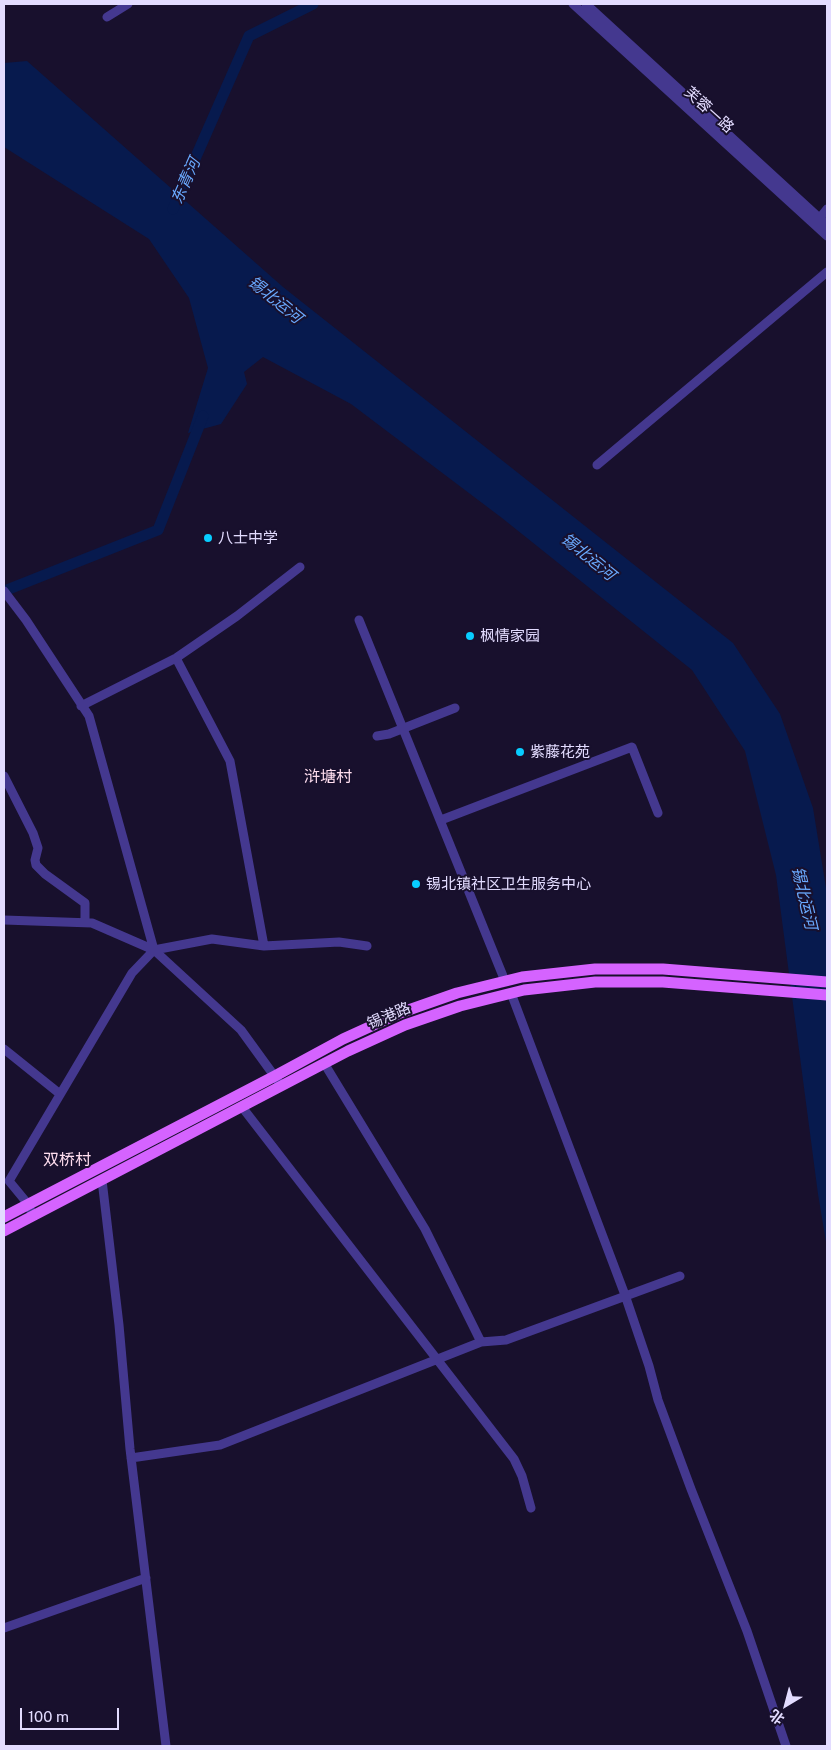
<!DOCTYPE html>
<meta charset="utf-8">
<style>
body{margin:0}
#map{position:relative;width:831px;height:1750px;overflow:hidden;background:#18102d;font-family:"Public Sans","Noto Sans SC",sans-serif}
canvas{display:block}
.frame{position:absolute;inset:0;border:5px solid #e3dcff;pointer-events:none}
.north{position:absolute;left:761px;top:1680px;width:50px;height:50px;-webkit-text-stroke:4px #18102d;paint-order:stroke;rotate:217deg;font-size:14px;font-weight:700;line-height:20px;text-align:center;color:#e3dcff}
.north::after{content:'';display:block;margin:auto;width:18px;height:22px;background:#e3dcff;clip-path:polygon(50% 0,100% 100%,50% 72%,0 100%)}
.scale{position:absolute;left:20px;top:1708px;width:99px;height:22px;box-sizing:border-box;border:2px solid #e3dcff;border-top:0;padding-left:6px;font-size:15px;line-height:18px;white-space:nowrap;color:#e3dcff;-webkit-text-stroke:4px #18102d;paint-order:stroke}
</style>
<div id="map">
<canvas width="831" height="1750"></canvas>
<div class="frame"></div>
<div class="north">北</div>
<div class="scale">100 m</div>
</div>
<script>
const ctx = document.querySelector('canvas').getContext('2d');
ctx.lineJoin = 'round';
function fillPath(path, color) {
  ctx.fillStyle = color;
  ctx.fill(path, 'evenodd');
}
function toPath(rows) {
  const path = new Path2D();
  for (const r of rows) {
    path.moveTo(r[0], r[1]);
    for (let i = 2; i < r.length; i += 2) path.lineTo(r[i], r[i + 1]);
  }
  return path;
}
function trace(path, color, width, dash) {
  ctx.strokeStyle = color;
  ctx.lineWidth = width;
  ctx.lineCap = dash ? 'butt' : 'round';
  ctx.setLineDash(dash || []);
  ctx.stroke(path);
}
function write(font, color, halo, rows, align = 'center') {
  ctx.font = font + ' "Public Sans","Noto Sans SC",sans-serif';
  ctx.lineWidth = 4;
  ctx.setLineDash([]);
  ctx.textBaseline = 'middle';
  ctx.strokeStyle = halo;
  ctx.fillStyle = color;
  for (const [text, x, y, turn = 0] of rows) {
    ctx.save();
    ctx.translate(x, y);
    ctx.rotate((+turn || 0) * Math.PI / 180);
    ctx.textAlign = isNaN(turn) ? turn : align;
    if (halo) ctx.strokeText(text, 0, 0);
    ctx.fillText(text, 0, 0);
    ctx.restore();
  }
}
fillPath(toPath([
 [27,61,283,287,733,643,780,714,813,808,827,894,827,1248,818,1194,776,875,745,751,692,670,502,518,351,404,263,357,244,372,247,384,221,424,188,433,208,368,189,298,149,239,4,147,4,63]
]), '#071a4e');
trace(toPath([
 [173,209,249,36,313,4],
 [4,591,158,530,203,416]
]), '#071a4e', 11);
trace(toPath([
 [573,4,827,236],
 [586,4,827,225],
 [107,17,128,4],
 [816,223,827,209],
 [597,465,827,272],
 [4,591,26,620,89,716,154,950],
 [359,620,505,981],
 [176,658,230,761,264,946],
 [81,706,176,658,237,616,300,567],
 [377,736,389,734,455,708],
 [4,776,33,833,38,848,35,860,36,865,45,874,85,903,85,922],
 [441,820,632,747,658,813],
 [4,920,92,923,154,950,241,1030,278,1081],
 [511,993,625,1295,649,1366,658,1400,691,1489,747,1631,786,1746],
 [4,1049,60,1094],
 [324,1063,425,1229,481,1342],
 [242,1107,514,1459,522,1476,531,1508],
 [102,1180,119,1325,130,1449,166,1746],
 [33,1216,28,1204,9,1181,132,973,154,950,212,939,264,946,339,942,367,946],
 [131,1458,220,1445,481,1342,506,1340,680,1276],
 [4,1628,146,1578]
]), '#44388f', 9);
trace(toPath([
 [4,1217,275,1076,343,1039,400,1013,457,993,522,977,595,969,663,969,827,982],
 [4,1231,348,1051,405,1025,460,1006,524,990,595,982,663,982,827,995]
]), '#d563ff', 11);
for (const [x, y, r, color] of [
 [208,538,5,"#08cdff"],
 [470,636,5,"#08cdff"],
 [520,752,5,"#08cdff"],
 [416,884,5,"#08cdff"]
]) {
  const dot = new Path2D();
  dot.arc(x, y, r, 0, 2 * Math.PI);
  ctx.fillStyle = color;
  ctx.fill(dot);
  trace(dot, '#18102d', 2);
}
write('15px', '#e3dcff', '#18102d', [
 ["芙蓉一路",709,110,42],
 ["锡港路",389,1016,-23]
]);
write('15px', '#e3dcff', '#18102d', [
 ["八士中学",218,538],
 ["枫情家园",480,636],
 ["紫藤花苑",530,752],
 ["锡北镇社区卫生服务中心",426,884]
], 'left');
write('italic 16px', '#6aaaff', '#18102d', [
 ["东青河",186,181,-66],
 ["锡北运河",275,300,39],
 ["锡北运河",588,557,39],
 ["锡北运河",804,898,77]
]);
write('16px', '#ffdeef', '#18102d', [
 ["浒塘村",328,777],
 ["双桥村",67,1160]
]);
</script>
